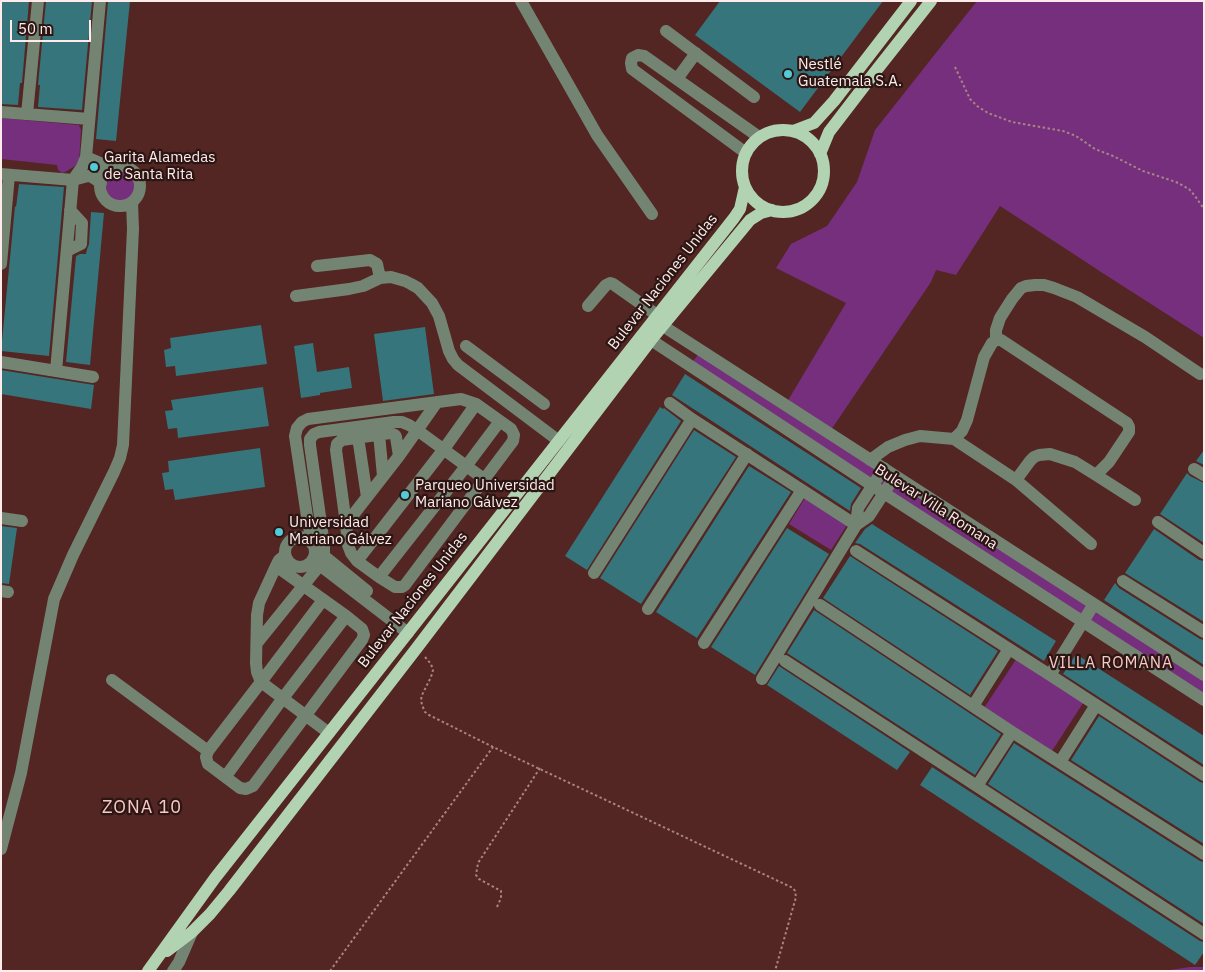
<!DOCTYPE html>
<meta charset="utf-8">
<style>
body{margin:0}
#map{position:relative;width:1205px;height:972px;overflow:hidden;background:#532523;font-family:"IBM Plex Sans",sans-serif}
canvas{display:block}
.frame{position:absolute;inset:0;border:2px solid #ffecea;pointer-events:none}
.scale{position:absolute;left:10px;top:20px;width:81px;height:22px;box-sizing:border-box;border:2px solid #ffecea;border-top:0;padding-left:6px;font-size:15px;line-height:18px;white-space:nowrap;color:#ffecea;-webkit-text-stroke:4px #2b1614;paint-order:stroke}
</style>
<div id="map">
<canvas width="1205" height="972"></canvas>
<div class="frame"></div>
<div class="scale">50 m</div>
</div>
<script>
const ctx = document.querySelector('canvas').getContext('2d');
ctx.lineJoin = 'round';
function fillPath(path, color) {
  ctx.fillStyle = color;
  ctx.fill(path, 'evenodd');
}
function toPath(rows) {
  const path = new Path2D();
  for (const r of rows) {
    if (r.length === 3) {
      path.moveTo(r[0] + r[2], r[1]);
      path.arc(r[0], r[1], r[2], 0, 2 * Math.PI);
      continue;
    }
    path.moveTo(r[0], r[1]);
    for (let i = 2; i < r.length; i += 2) path.lineTo(r[i], r[i + 1]);
  }
  return path;
}
function trace(path, color, width, dash) {
  ctx.strokeStyle = color;
  ctx.lineWidth = width;
  ctx.lineCap = dash ? 'butt' : 'round';
  ctx.setLineDash(dash || []);
  ctx.stroke(path);
}
function write(font, color, halo, rows, align = 'center') {
  ctx.font = font + ' "IBM Plex Sans",sans-serif';
  ctx.lineWidth = 4.5;
  ctx.setLineDash([]);
  ctx.textBaseline = 'middle';
  ctx.strokeStyle = halo;
  ctx.fillStyle = color;
  for (const [text, x, y, turn = 0] of rows) {
    ctx.save();
    ctx.translate(x, y);
    ctx.rotate((+turn || 0) * Math.PI / 180);
    ctx.textAlign = isNaN(turn) ? turn : align;
    if (halo) ctx.strokeText(text, 0, 0);
    ctx.fillText(text, 0, 0);
    ctx.restore();
  }
}
fillPath(toPath([
 [977,1,1204,1,1204,338,1101,272,1092,266,1000,206,956,275,936,270,931,282,831,430,787,402,846,303,776,268,791,244,827,226,857,182,875,130],
 [1,118,79,125,81,130,79,162,75,166,65,172,62,173,58,170,57,165,1,159],
 [121,186,15],
 [701,351,1204,675,1204,700,690,365],
 [805,498,847,525,831,550,789,524],
 [1017,658,1085,700,1052,751,984,708],
 [1190,967,1204,967,1204,971,1163,971]
]), '#762f7c');
fillPath(toPath([
 [1,1,29,1,22,83,20,83,18,105,1,104],
 [46,1,92,1,82,110,38,107,40,85,38,85],
 [108,1,130,1,116,141,96,139],
 [720,1,883,1,800,112,695,35],
 [19,184,64,187,49,356,1,351,15,206,16,207],
 [91,212,104,213,90,365,66,362,76,256,80,254,86,254,87,249,89,244],
 [261,325,267,364,176,376,175,366,166,367,164,350,171,348,170,338],
 [425,327,434,394,383,401,374,334],
 [313,343,317,372,349,367,352,388,320,393,320,395,301,398,294,346],
 [1,370,94,385,91,409,1,394],
 [685,374,861,488,851,504,850,511,672,395],
 [263,387,269,426,178,438,177,428,168,429,165,411,173,410,171,400],
 [660,407,663,409,664,408,681,421,587,570,565,556],
 [694,430,736,457,641,604,600,578],
 [260,448,265,487,175,500,173,489,165,490,162,473,169,472,168,461],
 [1204,450,1204,465,1196,461],
 [749,466,791,492,697,638,656,612],
 [1187,473,1190,476,1204,483,1204,543,1160,514],
 [872,524,1056,641,1044,661,860,544,855,543,865,529],
 [1,526,17,528,9,584,1,583],
 [787,528,829,554,755,675,711,647],
 [1154,529,1199,560,1204,561,1204,622,1125,573],
 [850,556,998,651,970,695,823,598],
 [1115,583,1119,588,1200,639,1204,640,1204,665,1104,600],
 [814,610,1001,734,975,775,787,653],
 [1076,654,1204,736,1204,765,1063,674],
 [779,666,910,752,897,770,767,685],
 [1099,716,1200,782,1204,783,1204,844,1071,760],
 [1014,743,1200,861,1204,862,1204,924,988,784],
 [932,767,1200,941,1204,942,1204,952,1195,965,920,785]
]), '#35757b');
trace(toPath([
 [955,67,970,99,977,106,988,113,1012,122,1063,131,1076,136,1095,149,1113,156,1143,171,1176,182,1189,189,1195,196,1204,209],
 [425,657,431,664,433,670,431,677,422,695,421,700,422,705,425,712,429,715,493,747,793,888,795,891,796,897,775,971],
 [497,907,501,898,501,891,479,879,476,875,478,863,540,768],
 [330,971,493,747]
]), '#a68583', 2, [2.5, 2.5]);
trace(toPath([
 [521,1,597,135,652,214],
 [666,31,754,97],
 [677,79,696,53],
 [1,112,89,119],
 [27,114,38,1],
 [746,153,632,69,631,63,632,58,638,55,644,56,759,137],
 [86,157,112,168],
 [120,186,20],
 [1,174,73,180,88,176,92,177,101,183],
 [67,251,81,244,82,223,70,210],
 [1,264,9,175],
 [317,266,370,260,377,264,380,278],
 [296,296,349,289,363,286,380,278,391,277,405,281,411,284,418,288,432,303,439,316,449,351,453,359,458,365,559,441],
 [588,306,606,285,610,283,613,284,657,315],
 [663,326,1204,675],
 [651,340,873,486,1204,700],
 [996,340,1001,340,1127,423,1129,427,1129,432,1109,462,1096,475],
 [466,346,544,404],
 [1,362,93,377],
 [56,371,73,180,82,167,86,157,100,1],
 [437,402,399,456,346,524,348,545,351,553,357,561,444,449,476,404],
 [670,403,692,419,856,525],
 [379,434,383,476],
 [358,437,367,497],
 [954,439,1016,480,1091,544],
 [870,460,888,447,905,440,920,436,954,439,962,431,967,420,984,357,992,343,996,340,996,330,1000,318,1012,299,1021,288,1026,286,1035,285,1044,285,1054,288,1077,297,1145,337,1200,374],
 [1194,469,1204,475],
 [1016,480,1030,461,1034,457,1039,455,1050,454,1075,462,1096,475,1135,500],
 [1,518,22,521],
 [1158,522,1204,553],
 [346,524,336,450,337,444,342,440,390,433,395,435,396,437,399,456],
 [856,525,858,508,884,468],
 [300,552,15],
 [313,543,308,523,295,436,297,428,302,422,308,419,461,399,476,404,511,429,514,435,513,441,405,585,402,587,395,587,379,577],
 [856,551,1050,675,1204,775],
 [324,556,367,591],
 [313,560,408,633],
 [357,561,379,577,467,465,500,421],
 [276,566,346,616,362,629,364,635,362,640,253,786,246,789,240,788,208,764,206,757,208,751,261,682,257,672,256,663,257,615,259,603,276,566,279,560,285,555],
 [594,573,692,419],
 [1123,581,1204,632],
 [1,591,8,592],
 [323,600,261,682,329,733],
 [820,605,1012,732,1204,854],
 [648,609,747,454],
 [257,643,320,565,324,556,324,545,310,445,310,439,314,434,319,432,394,422,402,422,409,425,417,430,484,479],
 [704,643,802,490],
 [785,661,1204,934],
 [1050,675,1094,604],
 [762,679,856,525,869,516,895,476],
 [112,680,208,751],
 [973,706,1009,649],
 [1060,762,1096,705],
 [226,776,283,698,346,616],
 [977,786,1012,732],
 [1,849,21,773,54,599,73,555,114,472,120,458,123,445,133,229,132,202],
 [173,971,179,962,192,932]
]), '#748473', 12);
trace(toPath([
 [783,171,41],
 [793,131,814,123,834,101,911,1],
 [820,154,829,132,875,72,931,1],
 [167,951,192,932,210,914,229,891,416,649,651,340,750,220,761,213,772,210],
 [148,971,215,878,734,218,740,209,745,187]
]), '#b1d3b1', 12);
for (const [x, y, r, color] of [
 [788,74,5,"#52cbd7"],
 [94,167,5,"#52cbd7"],
 [405,495,5,"#52cbd7"],
 [279,532,5,"#52cbd7"]
]) {
  const dot = new Path2D();
  dot.arc(x, y, r, 0, 2 * Math.PI);
  ctx.fillStyle = color;
  ctx.fill(dot);
  trace(dot, '#2b1614', 2);
}
write('15px', '#ffecea', '#2b1614', [
 ["Nestlé",798,65],
 ["Guatemala S.A.",798,82],
 ["Garita Alamedas",104,158],
 ["de Santa Rita",104,175],
 ["Parqueo Universidad",415,486],
 ["Mariano Gálvez",415,503],
 ["Universidad",289,523],
 ["Mariano Gálvez",289,540]
], 'left');
write('15px', '#ffecea', '#2b1614', [
 ["Bulevar Naciones Unidas",663,282,-52],
 ["Bulevar Villa Romana",936,507,33],
 ["Bulevar Naciones Unidas",413,600,-52]
]);
ctx.letterSpacing = '1px';
write('16px', '#f8c8c3', '#2b1614', [
 ["VILLA ROMANA",1111,663]
]);
ctx.letterSpacing = '0px';
ctx.letterSpacing = '1px';
write('18px', '#f8c8c3', '#2b1614', [
 ["ZONA 10",142,808]
]);
ctx.letterSpacing = '0px';
</script>
